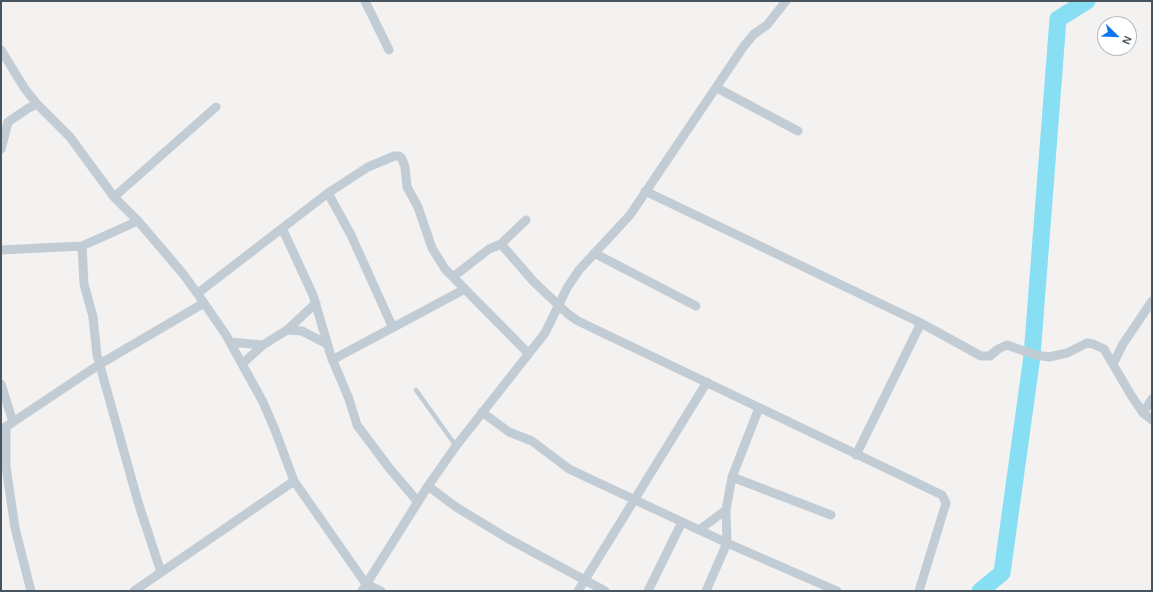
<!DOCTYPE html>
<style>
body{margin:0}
#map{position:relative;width:1153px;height:592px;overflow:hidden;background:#f4f1f1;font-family:Arial,sans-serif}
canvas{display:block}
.frame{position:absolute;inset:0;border:2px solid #475560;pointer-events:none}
.north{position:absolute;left:1097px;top:16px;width:40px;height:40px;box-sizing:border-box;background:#fff;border:1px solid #b5bbbf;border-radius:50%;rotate:113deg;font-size:11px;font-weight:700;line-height:16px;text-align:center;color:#475560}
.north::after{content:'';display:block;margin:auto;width:14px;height:18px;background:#0b75f3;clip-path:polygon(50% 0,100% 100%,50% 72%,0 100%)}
</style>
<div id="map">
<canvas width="1153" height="592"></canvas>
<div class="frame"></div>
<div class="north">N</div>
</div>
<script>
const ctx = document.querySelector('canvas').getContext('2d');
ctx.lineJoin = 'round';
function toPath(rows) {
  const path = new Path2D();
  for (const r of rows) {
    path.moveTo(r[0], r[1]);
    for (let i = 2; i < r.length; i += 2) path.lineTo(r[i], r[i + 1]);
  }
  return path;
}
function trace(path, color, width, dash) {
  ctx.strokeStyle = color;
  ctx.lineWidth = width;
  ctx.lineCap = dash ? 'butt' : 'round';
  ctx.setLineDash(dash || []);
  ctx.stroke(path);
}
trace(toPath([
 [980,591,1002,573,1032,356,1058,19,1087,1]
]), '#88dff3', 17);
trace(toPath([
 [416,390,456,446]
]), '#c1ccd4', 4.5);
trace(toPath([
 [365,1,389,50],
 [1,50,25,89,37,104,70,137,114,197,138,221,184,275,204,303,226,335,263,402,275,430,294,481,366,584,381,591],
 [717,88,798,131],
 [1,149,8,122,27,109,37,104],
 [645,191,921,323,981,356,990,356,998,349,1007,345,1036,355,1049,357,1067,353,1087,343,1093,344,1104,349,1131,395,1143,413,1152,420],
 [328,193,351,235,393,328],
 [114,197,216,107],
 [282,228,313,295,331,356,349,399,357,425,390,469,418,502],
 [501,244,534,282,568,314,578,321,942,495,946,503,919,591],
 [82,246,84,284,93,317,97,355,138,502,161,572],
 [1,250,82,246,138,221],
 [594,253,696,306],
 [453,277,489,249,501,244,526,220],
 [198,293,328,193,368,167,394,156,399,156,402,159,405,167,407,187,418,207,432,248,445,269,528,353],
 [287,330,302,331,327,344],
 [230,342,263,345],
 [332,360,465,289],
 [242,364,263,345,287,330,316,303],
 [1113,364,1123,344,1152,301],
 [1,384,13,422],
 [482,412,509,432,532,441,569,469,727,543,837,591],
 [1143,413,1152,399],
 [6,427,6,467,15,528,31,591],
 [1,430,100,364,204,303],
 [856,455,921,323],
 [732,477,831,515],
 [428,486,456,507,507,538,605,591],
 [699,530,726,510],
 [134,591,294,481],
 [362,591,428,486,456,446,545,333,567,288,579,270,630,215,744,46,754,34,767,25,786,1],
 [578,591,707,382],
 [648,591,682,522],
 [706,591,727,543,726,510,732,477,759,408]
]), '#c1ccd4', 9);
</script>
